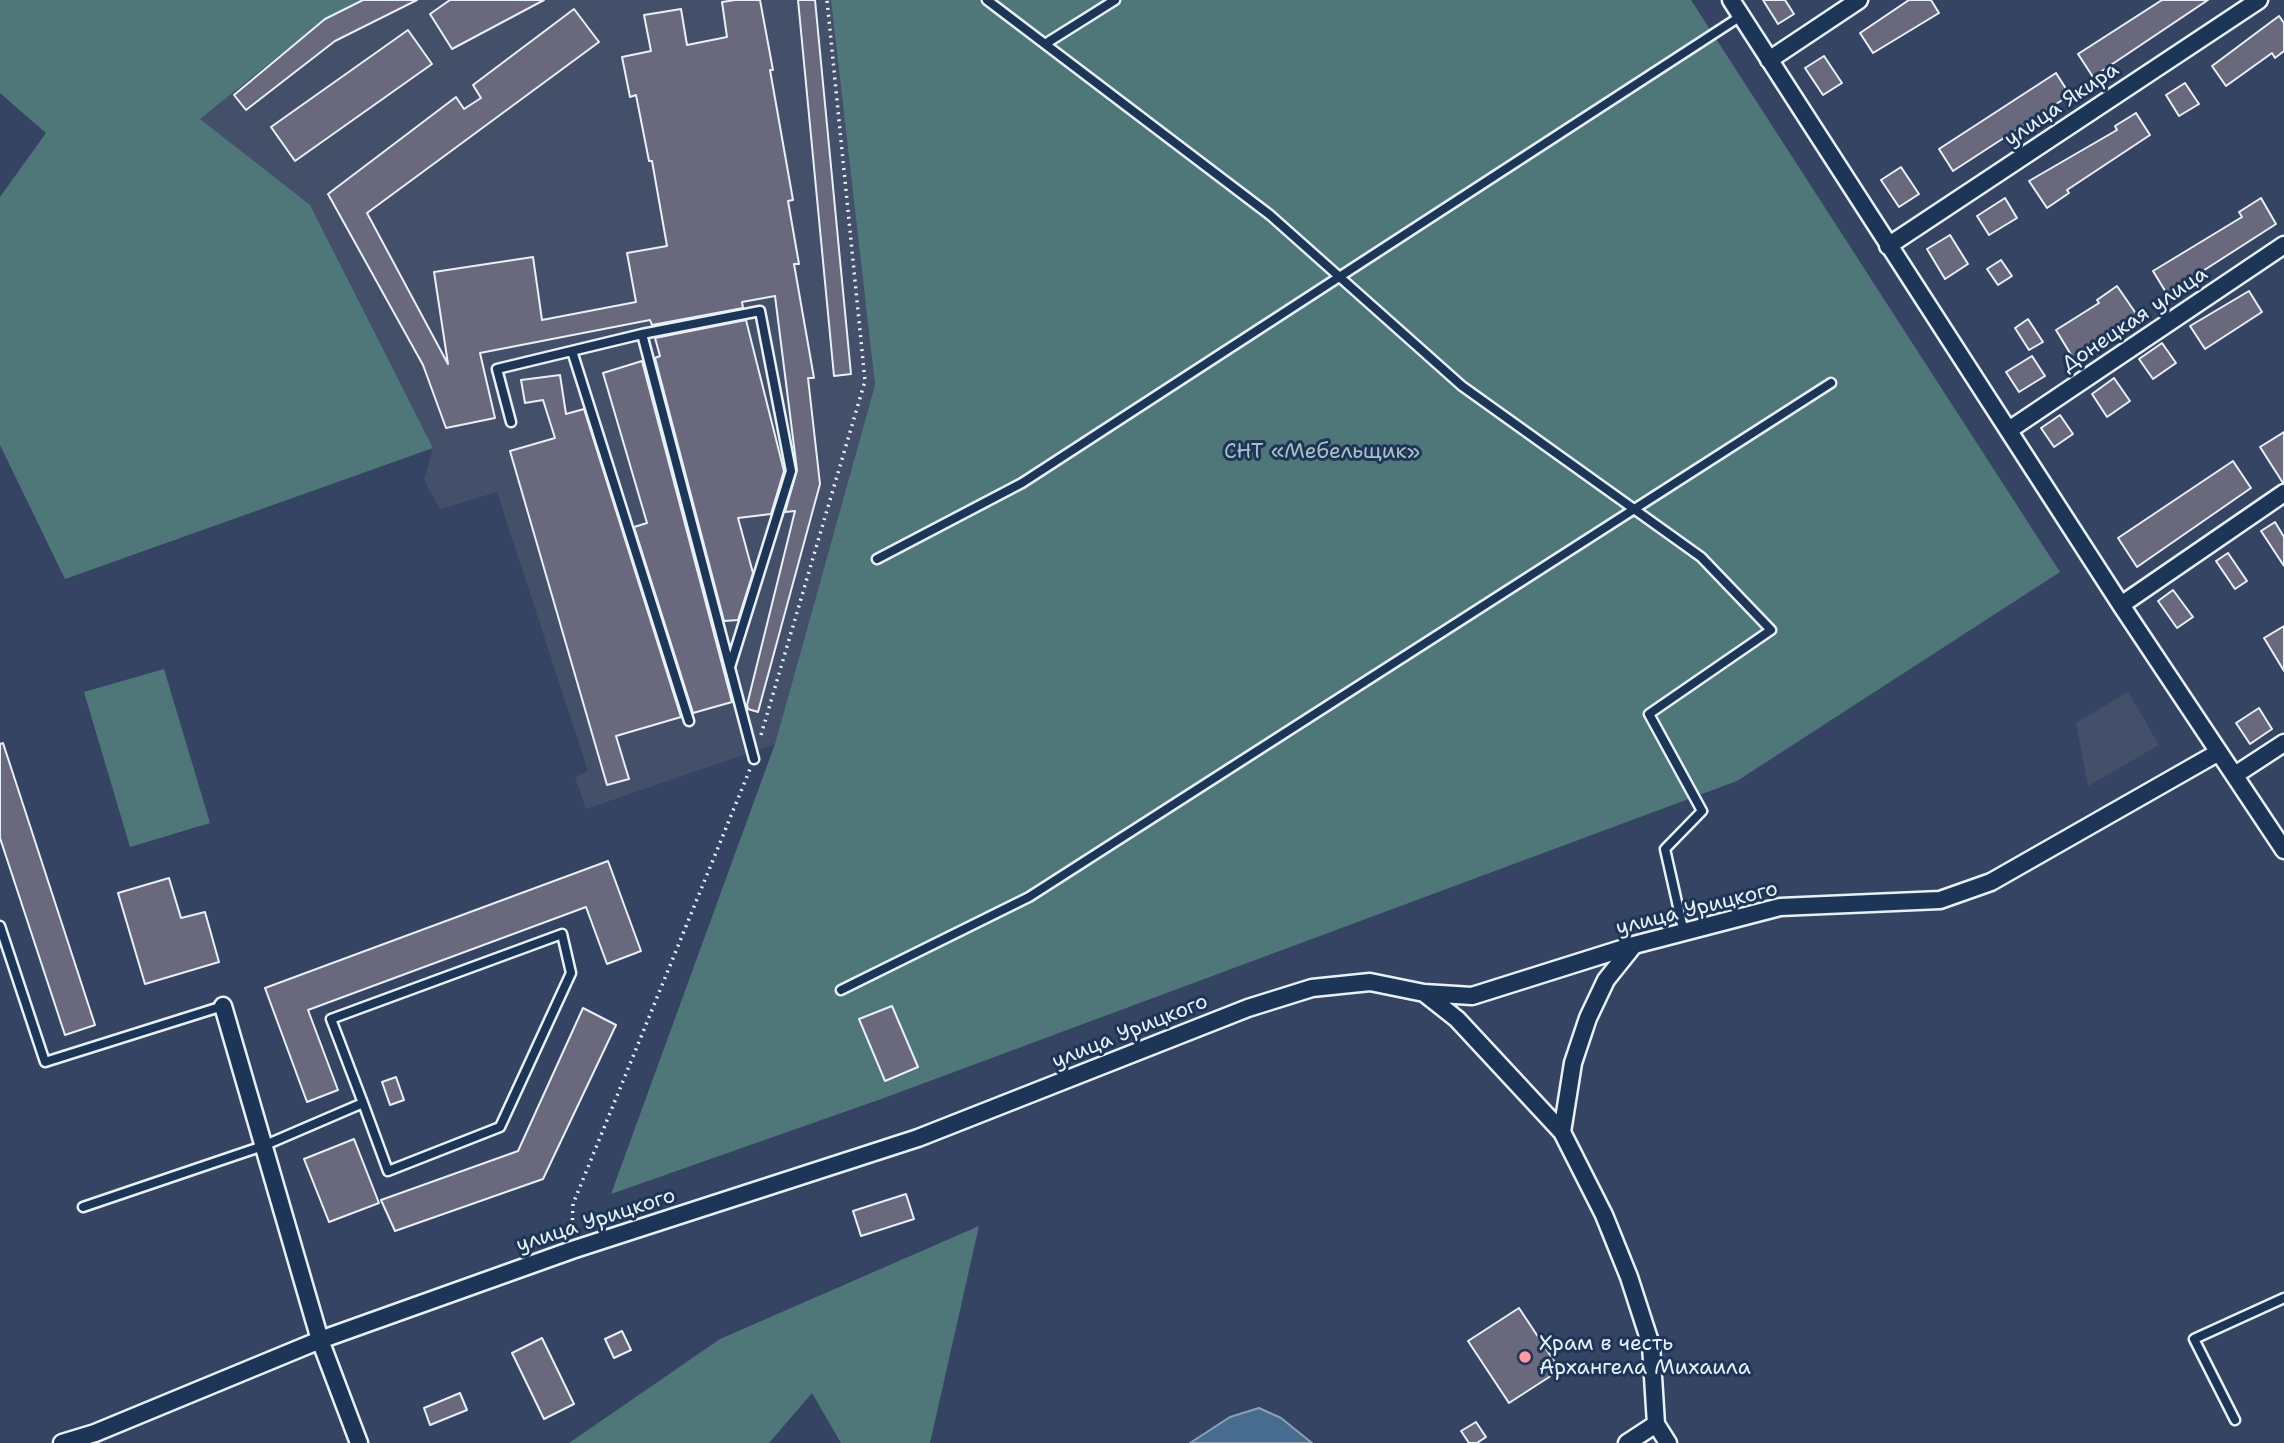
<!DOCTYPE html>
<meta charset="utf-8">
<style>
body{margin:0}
canvas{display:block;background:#344462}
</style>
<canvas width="2284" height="1443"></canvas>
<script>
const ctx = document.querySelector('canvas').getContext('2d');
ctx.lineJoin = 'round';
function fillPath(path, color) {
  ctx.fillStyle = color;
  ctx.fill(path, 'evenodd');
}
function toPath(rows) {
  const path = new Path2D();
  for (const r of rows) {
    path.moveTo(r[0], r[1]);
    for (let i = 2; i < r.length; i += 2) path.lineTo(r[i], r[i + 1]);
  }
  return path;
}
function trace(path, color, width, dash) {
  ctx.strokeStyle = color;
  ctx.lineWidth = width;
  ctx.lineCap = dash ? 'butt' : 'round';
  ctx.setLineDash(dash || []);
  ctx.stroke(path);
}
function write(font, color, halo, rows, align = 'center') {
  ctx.font = font + ' "Shantell Sans",sans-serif';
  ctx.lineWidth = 6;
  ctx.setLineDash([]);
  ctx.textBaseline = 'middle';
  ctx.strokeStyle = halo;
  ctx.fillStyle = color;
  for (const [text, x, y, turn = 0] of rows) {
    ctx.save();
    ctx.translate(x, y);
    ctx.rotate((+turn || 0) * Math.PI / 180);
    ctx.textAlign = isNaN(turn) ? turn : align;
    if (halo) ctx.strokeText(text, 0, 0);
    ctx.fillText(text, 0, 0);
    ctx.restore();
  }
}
fillPath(toPath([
 [382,0,831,0,875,385,775,744,586,809,575,777,588,771,497,492,440,509,424,480,433,448,200,119,295,43],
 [2128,692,2159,745,2088,786,2076,723]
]), '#444f6a');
fillPath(toPath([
 [0,0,382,0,295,43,200,119,310,205,433,448,65,579,0,445,0,197,46,133,0,93],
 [831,0,1691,0,2060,572,1737,781,884,1098,611,1194,775,744,875,385],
 [164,669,210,823,130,847,84,692],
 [979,1226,930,1443,841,1443,812,1393,769,1443,569,1443,720,1339]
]), '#4f777a');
const water = toPath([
 [1259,1408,1281,1418,1312,1443,1190,1443,1230,1417,1259,1408]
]);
fillPath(water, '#486c8f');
trace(water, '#88a1b9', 2);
const building = toPath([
 [363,0,417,0,335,41,246,110,234,95,325,19,363,0],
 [450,0,544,0,452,49,430,14,450,0],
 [735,0,760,0,773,70,770,70,793,200,788,201,799,264,794,264,814,378,808,378,820,484,758,712,748,709,747,705,795,511,785,512,797,470,775,296,742,302,743,308,652,325,650,320,480,353,495,418,446,428,423,365,328,194,456,97,464,109,481,98,473,85,574,9,599,42,367,213,448,364,434,272,533,257,542,320,636,302,627,253,667,246,652,161,649,161,636,95,630,97,622,57,651,51,644,15,681,9,687,45,727,37,722,2,735,0],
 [798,0,815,0,851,374,834,376,798,0],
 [1763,0,1785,0,1794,14,1778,24,1763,0],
 [1909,0,1931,0,1939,13,1873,53,1860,33,1909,0],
 [2162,0,2208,0,2093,77,2078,54,2162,0],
 [2279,16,2284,23,2284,51,2275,58,2272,53,2226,86,2212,66,2279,16],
 [408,30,432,64,295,161,271,127,408,30],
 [1824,56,1842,83,1823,95,1805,68,1824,56],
 [2056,73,2070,95,1953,171,1939,149,2056,73],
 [2185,83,2199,104,2179,116,2166,95,2185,83],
 [2136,113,2150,135,2067,190,2069,193,2047,208,2029,181,2117,130,2115,126,2136,113],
 [1901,167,1919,194,1899,207,1881,180,1901,167],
 [2005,198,2017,218,1989,235,1977,216,2005,198],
 [2261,198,2276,224,2167,294,2153,271,2242,217,2239,212,2261,198],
 [1950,235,1968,264,1945,279,1927,249,1950,235],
 [2001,260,2012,276,1998,285,1987,269,2001,260],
 [2117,286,2137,315,2073,358,2056,330,2099,303,2097,300,2117,286],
 [2249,291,2262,312,2205,349,2190,326,2249,291],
 [2028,319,2043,342,2029,350,2015,328,2028,319],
 [746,320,784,471,771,514,738,518,753,573,738,620,724,621,655,358,660,356,655,338,746,320],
 [2162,343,2176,363,2153,379,2139,359,2162,343],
 [2032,356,2045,376,2019,392,2006,372,2032,356],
 [642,361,732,702,693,713,634,527,647,523,603,373,642,361],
 [560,375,566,414,584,409,681,717,616,736,629,779,607,785,510,451,555,438,543,400,525,403,521,380,560,375],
 [2114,378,2130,401,2107,417,2092,394,2114,378],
 [2060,415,2073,434,2054,447,2041,428,2060,415],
 [2284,432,2284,483,2283,483,2260,447,2284,432],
 [2233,461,2251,488,2137,567,2118,538,2233,461],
 [2275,522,2284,537,2284,566,2261,531,2275,522],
 [2228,553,2247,581,2235,589,2216,561,2228,553],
 [2173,590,2193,617,2177,628,2158,601,2173,590],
 [2284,626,2284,671,2264,638,2284,626],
 [2259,708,2272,729,2250,744,2236,723,2259,708],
 [3,743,95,1025,65,1035,0,838,0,744,3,743],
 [608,861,641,951,607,964,586,907,308,1010,338,1090,307,1102,265,988,608,861],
 [169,878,181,918,205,912,219,962,145,984,118,893,169,878],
 [892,1006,918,1067,885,1081,859,1019,892,1006],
 [583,1008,616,1025,543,1179,395,1231,381,1200,518,1151,583,1008],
 [396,1077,404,1100,390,1105,382,1082,396,1077],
 [354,1139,379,1203,329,1222,304,1159,354,1139],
 [906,1194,914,1219,861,1236,853,1211,906,1194],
 [1519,1308,1560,1370,1509,1403,1468,1341,1519,1308],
 [622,1331,631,1350,614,1358,605,1339,622,1331],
 [542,1338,574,1404,544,1419,512,1353,542,1338],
 [460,1393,467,1410,430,1425,424,1408,460,1393],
 [1476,1422,1486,1437,1477,1443,1469,1443,1461,1431,1476,1422]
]);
fillPath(building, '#6a687c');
trace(building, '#e8f1f8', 2);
const lane = toPath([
 [987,0,1270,215,1462,386,1701,557,1771,630,1649,714,1702,811,1665,849,1684,933],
 [1045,44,1115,0],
 [642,334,754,759],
 [572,351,689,721],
 [511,422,497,369,642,334,760,311,791,471,730,667],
 [877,559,1022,483,1741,16],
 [0,926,45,1062,223,1006],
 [841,990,1029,897,1831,383],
 [83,1207,263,1146,363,1103,331,1019,562,934,571,973,500,1127,388,1171,363,1103],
 [2235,1420,2194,1339,2284,1298]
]);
const street = toPath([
 [1731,0,2121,605,2284,850],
 [1769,60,1859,0],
 [1888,246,2259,0],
 [2009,430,2284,245],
 [2121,605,2284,493],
 [2235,775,2284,743],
 [1424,993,1457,1019,1562,1132,1604,1215,1629,1277,1651,1345,1656,1424,1668,1443],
 [223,1006,320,1340,359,1443],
 [1562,1132,1573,1063,1588,1018,1606,980,1634,945],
 [62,1443,95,1433,320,1340,572,1250,918,1138,1248,1008,1312,988,1370,982,1424,993,1472,996,1634,945,1780,907,1940,900,1991,882,2219,752],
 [1627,1443,1656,1424]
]);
trace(lane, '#e8f1f8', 13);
trace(street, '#e8f1f8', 21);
trace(toPath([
 [761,735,865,381,827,0],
 [572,1234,573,1204,750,769]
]), '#e8f1f8', 3.5, [2, 5]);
trace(lane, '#1d3557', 8);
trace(street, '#1d3557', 16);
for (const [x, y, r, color] of [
 [1525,1357,7,"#ff9aa2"]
]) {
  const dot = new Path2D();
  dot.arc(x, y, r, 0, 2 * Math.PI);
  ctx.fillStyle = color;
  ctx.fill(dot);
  trace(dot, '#1d3557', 2.5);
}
write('21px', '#e8f1f8', '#1d3557', [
 ["улица Якира",2062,105,-34],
 ["Донецкая улица",2135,320,-34],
 ["улица Урицкого",1697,909,-14],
 ["улица Урицкого",1130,1032,-22],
 ["улица Урицкого",596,1221,-18]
]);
write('21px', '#abc0c6', '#1d3557', [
 ["СНТ «Мебельщик»",1322,453]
]);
write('21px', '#e8f1f8', '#1d3557', [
 ["Храм в честь",1539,1345],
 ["Архангела Михаила",1539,1369]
], 'left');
</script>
